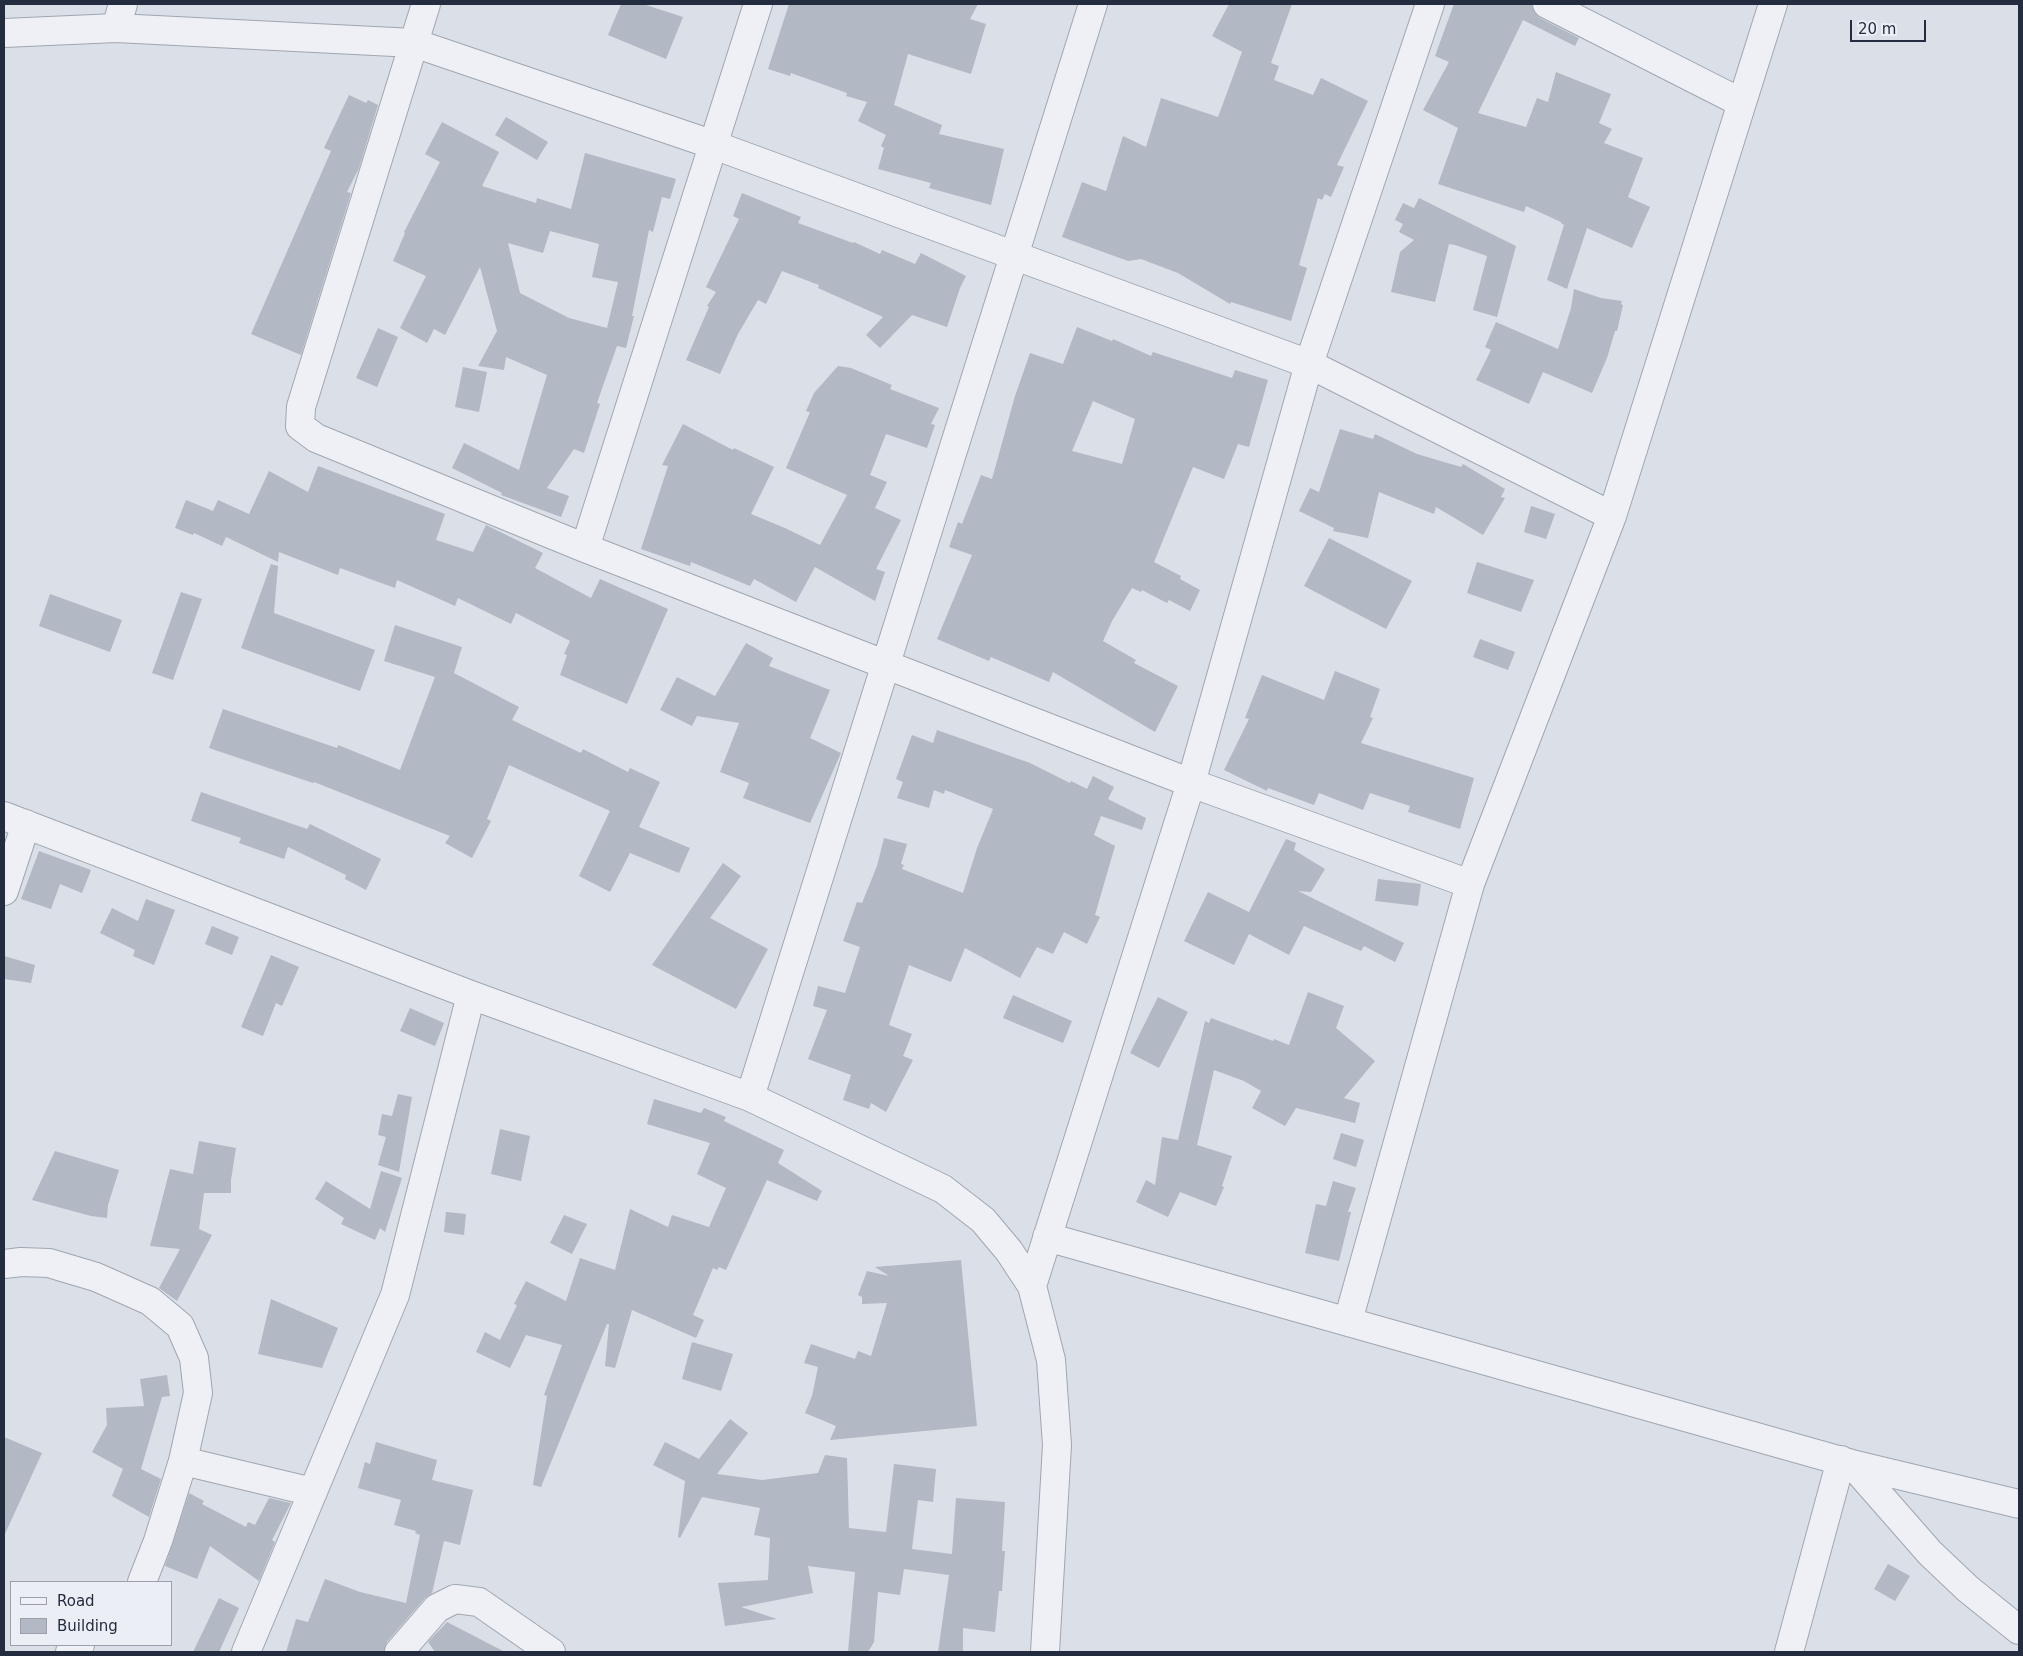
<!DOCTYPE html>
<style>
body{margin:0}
#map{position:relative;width:2023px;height:1656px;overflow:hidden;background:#dbdfe7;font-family:"DejaVu Sans",sans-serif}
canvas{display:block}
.frame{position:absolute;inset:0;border:5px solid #242c3f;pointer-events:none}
.legend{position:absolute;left:10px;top:1581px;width:162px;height:65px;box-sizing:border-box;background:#ebeef5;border:1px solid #9ba0ac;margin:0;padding:6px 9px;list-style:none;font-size:15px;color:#242c3f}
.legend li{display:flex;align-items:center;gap:10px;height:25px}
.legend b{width:25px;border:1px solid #9ba0ac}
.scale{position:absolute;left:1850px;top:20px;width:76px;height:22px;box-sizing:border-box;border:2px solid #242c3f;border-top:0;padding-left:6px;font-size:15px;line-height:18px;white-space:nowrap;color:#242c3f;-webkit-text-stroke:4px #ebeef5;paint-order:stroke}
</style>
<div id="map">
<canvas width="2023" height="1656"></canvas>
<div class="frame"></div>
<ul class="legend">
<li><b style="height:6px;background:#eef0f5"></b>Road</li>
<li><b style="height:14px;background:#b2b8c4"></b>Building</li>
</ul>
<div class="scale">20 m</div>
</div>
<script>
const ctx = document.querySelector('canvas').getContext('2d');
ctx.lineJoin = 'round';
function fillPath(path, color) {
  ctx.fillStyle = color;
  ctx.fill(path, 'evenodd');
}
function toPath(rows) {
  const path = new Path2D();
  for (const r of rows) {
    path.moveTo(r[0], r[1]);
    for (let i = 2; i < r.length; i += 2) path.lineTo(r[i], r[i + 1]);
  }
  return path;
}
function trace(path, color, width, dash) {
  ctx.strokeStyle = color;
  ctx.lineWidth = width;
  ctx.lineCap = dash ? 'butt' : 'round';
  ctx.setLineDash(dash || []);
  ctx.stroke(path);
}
fillPath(toPath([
 [621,4,643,4,683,17,666,59,608,35],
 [789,4,978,4,970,19,986,24,971,74,908,54,894,105,942,125,939,134,1004,149,991,205,929,188,931,183,878,169,884,148,881,146,886,135,858,121,867,102,846,96,847,93,791,73,790,76,768,69],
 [1229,4,1292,4,1271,63,1279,66,1274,80,1313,95,1321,78,1368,101,1337,165,1344,167,1331,197,1325,194,1322,200,1318,198,1299,265,1307,268,1291,321,1231,302,1230,304,1178,273,1141,259,1128,261,1062,237,1082,182,1106,191,1123,136,1146,147,1161,98,1218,117,1242,52,1212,36],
 [1454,4,1532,4,1534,12,1540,18,1579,38,1575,46,1523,20,1478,113,1526,127,1537,98,1548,102,1556,72,1611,94,1599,123,1612,129,1604,143,1643,158,1628,197,1650,207,1632,248,1587,228,1567,289,1547,280,1564,225,1561,223,1561,222,1526,206,1524,212,1438,184,1458,128,1423,110,1449,62,1435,56],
 [349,95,366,103,368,100,378,105,359,168,347,192,351,193,301,355,251,334,331,151,324,148],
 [506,117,548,142,537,160,495,135],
 [442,122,499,152,482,186,536,203,537,198,571,209,585,153,676,179,670,199,662,197,653,232,649,230,632,316,634,316,626,348,617,346,597,403,600,404,584,453,574,449,547,488,569,496,561,517,501,495,502,493,452,468,464,443,519,470,547,375,506,357,504,370,478,366,497,331,480,267,445,335,434,329,427,343,400,328,426,276,393,261,405,233,404,232,440,162,425,154],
 [550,231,599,244,592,277,618,282,607,328,569,318,520,293,508,243,543,253],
 [742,193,801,217,798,223,853,243,854,242,880,254,882,250,915,264,921,253,966,276,960,288,947,327,912,315,880,348,866,335,883,317,818,288,819,285,782,271,766,304,758,300,738,334,720,374,686,360,709,307,707,306,716,292,706,287,739,219,733,216],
 [1419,198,1516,246,1497,317,1473,310,1487,256,1455,245,1449,244,1435,302,1391,292,1400,252,1414,240,1399,232,1403,224,1395,220,1403,203,1414,208],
 [1574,289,1601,298,1622,301,1621,304,1623,305,1617,331,1615,331,1607,358,1592,393,1543,372,1529,404,1476,380,1491,350,1485,347,1496,322,1558,349,1571,308],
 [1077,327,1112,341,1113,339,1151,356,1153,352,1232,378,1235,370,1268,380,1249,447,1238,444,1224,479,1193,467,1154,562,1181,576,1180,579,1200,590,1190,611,1169,600,1167,603,1142,590,1141,592,1132,588,1112,621,1103,641,1136,660,1134,663,1178,686,1155,732,1053,672,1049,682,991,657,989,661,937,639,972,555,949,547,958,522,962,524,981,475,992,479,1015,396,1030,353,1063,364],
 [1093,401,1135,419,1122,464,1072,451],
 [378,328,398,337,377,387,356,378],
 [838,366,851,368,892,385,890,389,939,408,931,424,935,425,927,448,886,434,870,475,887,482,875,508,901,520,876,569,885,572,875,601,815,567,796,602,754,579,750,586,691,562,690,566,641,549,668,466,662,465,683,424,733,450,734,448,774,467,751,514,785,528,820,545,847,495,786,468,810,412,806,411,814,393],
 [463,367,487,372,479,412,455,407],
 [1340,429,1373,439,1375,434,1417,454,1461,467,1463,464,1505,489,1501,497,1505,498,1483,535,1436,507,1434,514,1379,492,1368,538,1333,531,1334,528,1299,511,1310,488,1319,492],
 [318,466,445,514,436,540,473,552,486,525,543,553,535,568,591,598,600,579,668,609,627,704,560,675,567,655,564,654,570,641,516,613,511,624,458,598,455,606,397,580,395,588,340,568,338,575,279,552,278,562,226,537,222,546,194,533,193,535,175,528,186,500,213,511,218,500,249,514,269,471,308,492],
 [1531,506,1555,514,1546,539,1524,532],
 [1329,538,1412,581,1386,629,1304,586],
 [1477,562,1534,580,1521,612,1467,593],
 [271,564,278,566,274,613,375,650,360,691,241,648],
 [181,592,202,599,173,680,152,673],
 [50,594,122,620,110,652,39,626],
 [395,625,462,647,454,673,519,707,512,720,581,753,583,749,628,772,630,768,660,782,639,827,690,848,679,873,630,853,610,892,579,876,610,811,509,765,487,819,491,821,472,858,445,843,450,836,314,782,313,783,209,748,223,709,337,748,338,745,400,770,435,677,384,661],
 [1480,639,1515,652,1508,670,1473,657],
 [746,643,773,658,769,666,830,690,810,738,841,753,810,823,743,798,749,783,720,772,739,723,697,716,692,726,660,710,677,677,715,696],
 [1335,671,1380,689,1370,717,1373,718,1361,743,1474,778,1460,829,1408,812,1410,806,1370,793,1363,810,1319,793,1314,805,1268,788,1267,791,1224,770,1249,719,1245,718,1262,675,1324,700],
 [937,730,1030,763,1070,783,1071,781,1087,789,1093,776,1114,787,1108,799,1146,818,1142,830,1101,816,1094,835,1115,846,1095,915,1100,917,1087,944,1064,932,1053,954,1037,947,1020,978,965,948,951,982,909,965,889,1025,912,1034,903,1056,913,1060,886,1112,871,1103,869,1109,843,1100,851,1075,808,1059,827,1010,813,1006,818,986,845,993,860,947,843,941,857,902,862,903,877,866,884,838,907,844,901,864,904,865,902,869,963,893,977,848,993,809,945,790,944,794,934,790,929,808,897,798,903,782,896,779,912,735,933,743],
 [201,792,307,829,310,824,381,859,366,890,345,879,346,875,288,847,284,859,239,843,241,838,191,821],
 [1286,839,1296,843,1294,850,1325,869,1311,892,1298,891,1404,943,1395,962,1364,946,1361,951,1304,926,1289,955,1249,934,1234,965,1184,941,1208,892,1249,912],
 [39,851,91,870,82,893,60,884,51,909,21,899],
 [723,863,741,876,710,918,768,949,736,1009,652,965],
 [1378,879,1421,884,1418,906,1375,901],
 [146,899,175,910,154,965,133,956,135,950,100,933,112,908,138,921],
 [212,926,239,937,232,955,205,944],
 [271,955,299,967,282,1006,276,1003,263,1036,241,1027],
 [4,956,35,965,31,983,4,979],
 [1308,992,1344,1006,1336,1028,1375,1061,1344,1098,1360,1103,1355,1123,1296,1108,1285,1126,1252,1108,1261,1091,1244,1081,1214,1070,1197,1145,1232,1156,1222,1186,1224,1187,1216,1206,1180,1192,1168,1217,1136,1202,1146,1180,1155,1185,1162,1137,1178,1140,1205,1021,1209,1023,1211,1018,1273,1041,1274,1039,1289,1045],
 [1013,995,1072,1021,1063,1043,1003,1018],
 [1158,997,1188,1012,1159,1068,1130,1053],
 [410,1008,444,1023,435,1046,400,1031],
 [398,1094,412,1097,399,1172,378,1165,386,1137,378,1135,382,1114,392,1116],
 [654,1099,701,1113,704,1108,726,1117,724,1121,784,1150,778,1163,822,1191,817,1201,767,1180,726,1270,719,1267,717,1270,713,1268,693,1315,704,1320,696,1338,632,1310,615,1368,605,1366,609,1324,607,1324,541,1487,533,1485,547,1396,544,1395,562,1345,526,1335,510,1368,476,1352,485,1332,500,1340,517,1305,514,1304,526,1281,566,1301,580,1258,615,1270,630,1209,668,1227,672,1215,709,1227,726,1188,697,1174,710,1143,647,1124],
 [500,1129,530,1136,521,1181,491,1174],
 [1341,1133,1364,1140,1356,1167,1333,1159],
 [199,1141,236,1148,231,1180,231,1193,204,1193,199,1229,212,1235,177,1301,159,1288,180,1249,150,1246,170,1169,193,1174],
 [55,1151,119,1170,108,1205,107,1218,91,1216,32,1200],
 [381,1171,402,1178,385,1232,380,1228,375,1240,341,1224,344,1218,315,1199,326,1181,370,1209],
 [1333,1181,1356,1188,1348,1212,1351,1212,1339,1261,1305,1253,1316,1204,1326,1206],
 [446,1212,466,1214,464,1235,444,1232],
 [564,1215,587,1224,572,1254,550,1243],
 [961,1260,977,1426,830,1440,836,1426,805,1413,812,1396,818,1367,804,1363,811,1344,855,1359,858,1351,871,1356,887,1303,862,1304,862,1297,858,1295,867,1271,889,1276,875,1267],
 [271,1299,338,1328,322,1368,258,1354],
 [692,1342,733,1354,721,1391,682,1379],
 [167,1375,170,1396,162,1397,141,1469,161,1479,149,1517,112,1496,123,1469,92,1452,107,1425,106,1408,144,1406,140,1379],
 [730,1419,748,1433,717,1474,762,1480,818,1473,825,1455,847,1458,849,1528,886,1532,894,1464,936,1469,933,1502,918,1500,912,1549,952,1554,956,1498,1005,1502,1002,1551,1005,1551,1002,1591,999,1591,995,1632,963,1628,963,1652,938,1652,949,1575,904,1569,900,1595,878,1592,874,1642,868,1652,848,1652,855,1572,808,1566,813,1593,741,1607,777,1619,725,1626,718,1583,768,1580,770,1538,754,1535,760,1508,702,1497,680,1538,678,1537,685,1481,653,1465,665,1442,699,1459],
 [4,1437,42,1453,4,1536],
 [376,1442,437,1460,432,1480,473,1490,460,1545,444,1541,432,1593,425,1598,387,1642,384,1652,286,1652,296,1619,308,1622,325,1579,360,1592,406,1603,420,1535,415,1533,416,1531,394,1525,401,1500,358,1488,365,1462,370,1464],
 [189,1493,204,1501,202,1504,246,1527,248,1522,255,1525,269,1498,291,1503,272,1540,275,1542,259,1581,210,1546,197,1579,165,1566],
 [1888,1564,1910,1576,1895,1601,1874,1589],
 [219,1598,239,1608,219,1652,193,1652],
 [447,1622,505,1652,435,1652,428,1642]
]), '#b2b8c4');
const minor = toPath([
 [426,4,301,407,300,426,316,438,585,548,1191,783,1470,884],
 [1547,4,1742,103],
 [116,28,414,43,714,145,1309,364,1612,516],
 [4,33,116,28,123,4],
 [585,548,758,4],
 [4,816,471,995,750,1097,943,1189,983,1220,1009,1251,1032,1286,1051,1360,1057,1445,1045,1652],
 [4,891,26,824],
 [750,1097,1093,4],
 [1047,1237,1852,1464,2019,1504],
 [4,1264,21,1262,49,1263,96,1277,150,1301,180,1326,194,1358,198,1393,183,1461,158,1541,142,1582],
 [1032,1286,1191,783,1309,364,1430,4],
 [1348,1321,1470,884,1612,516,1773,4],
 [183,1461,313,1492],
 [1852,1464,1930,1553,1968,1589,2019,1630],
 [70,1652,80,1645],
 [246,1652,395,1295,471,995],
 [399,1652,437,1608,455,1599,479,1602,551,1652],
 [1789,1652,1841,1460]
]);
trace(minor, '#a0a6b1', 30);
trace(minor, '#eef0f5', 28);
</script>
